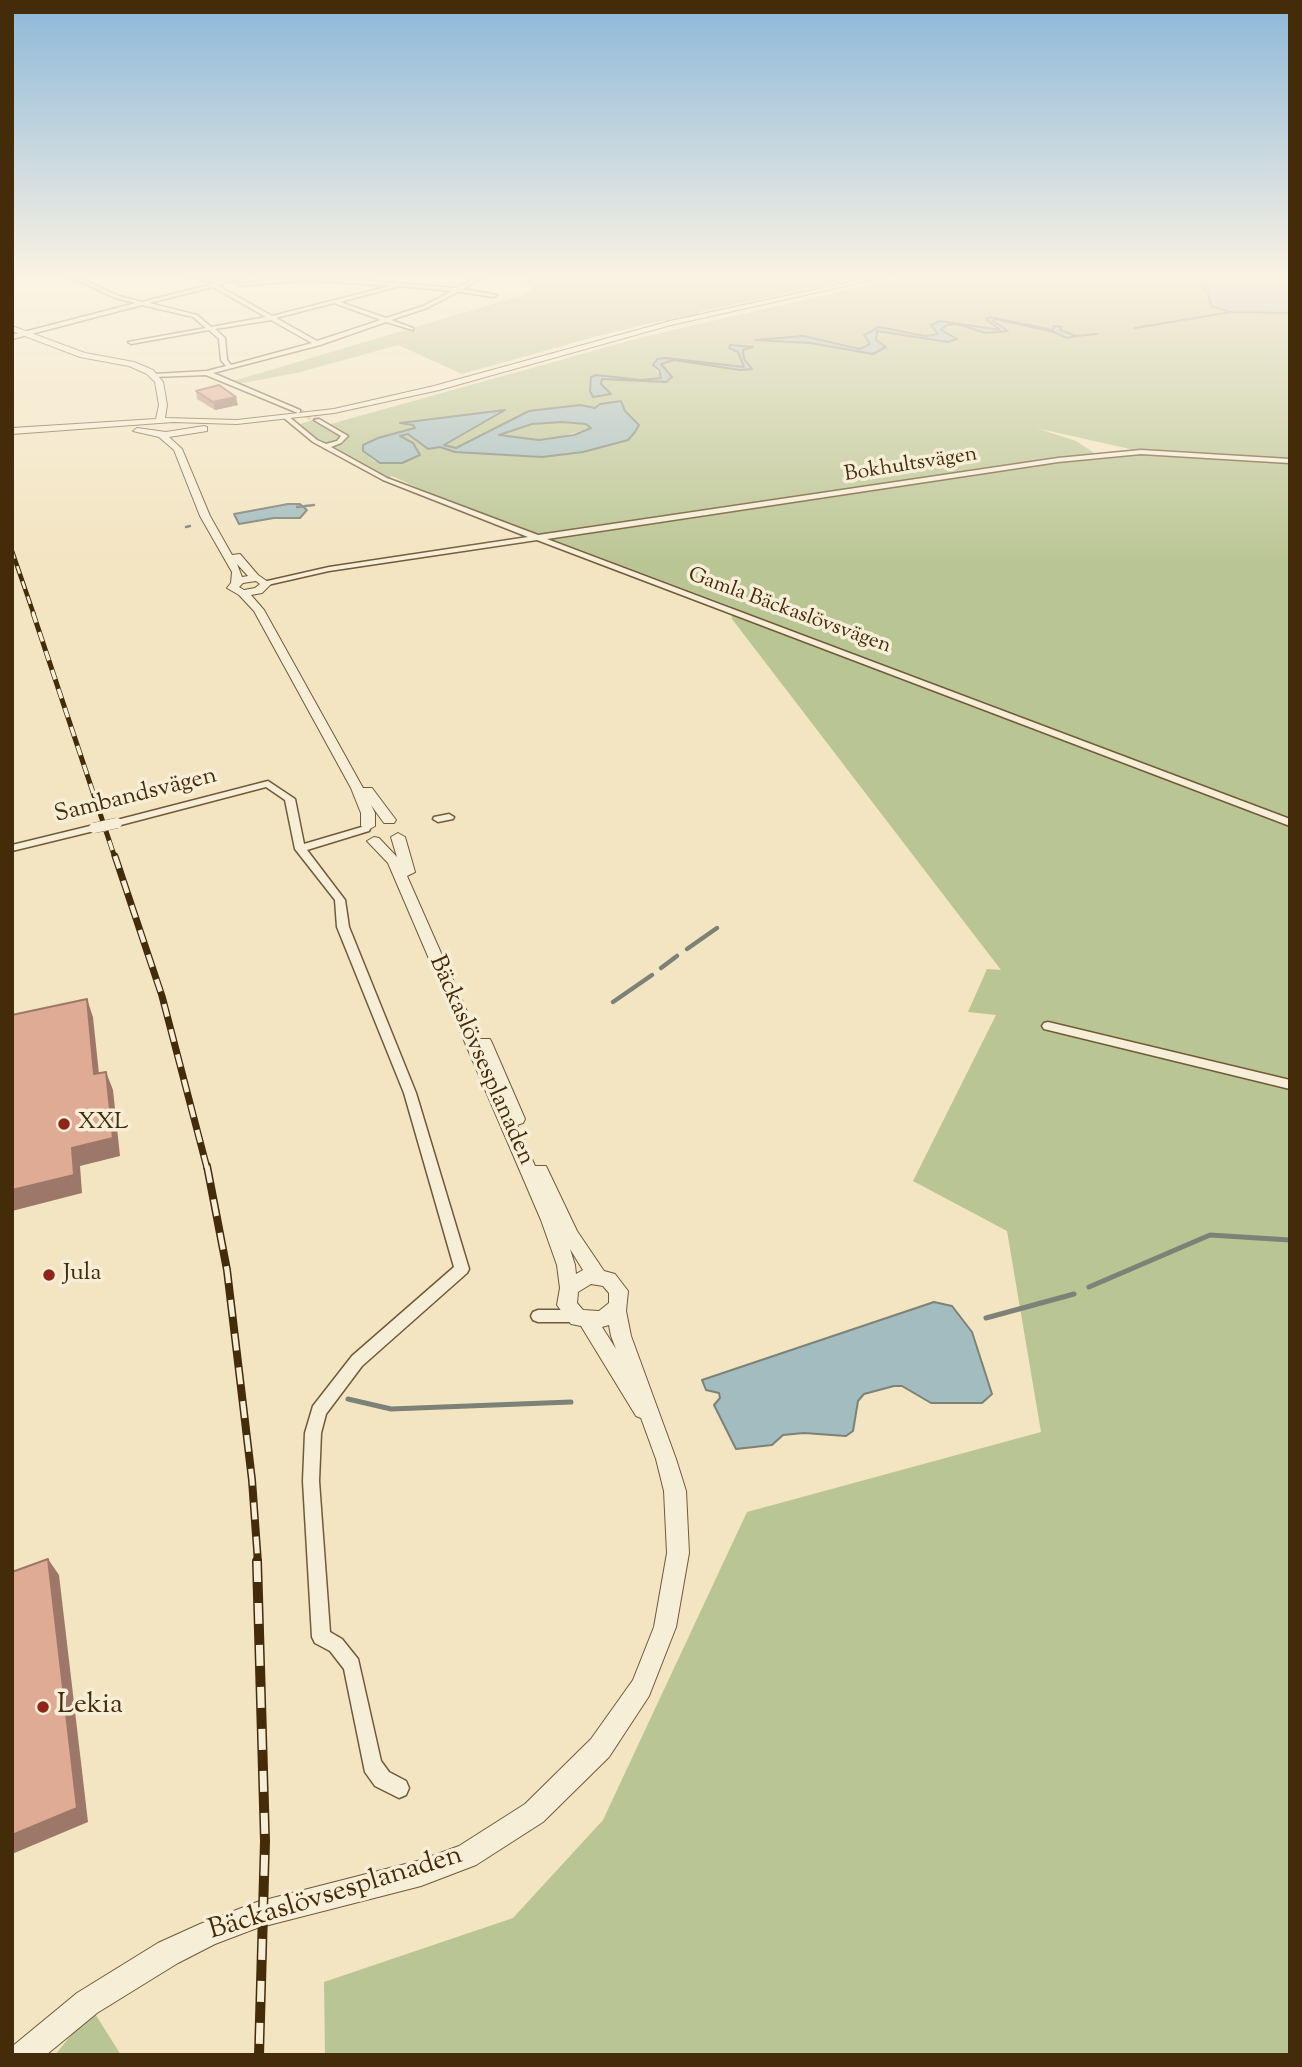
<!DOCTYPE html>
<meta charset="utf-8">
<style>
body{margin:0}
#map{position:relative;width:1302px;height:2067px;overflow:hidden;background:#f3e5c2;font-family:"Sorts Mill Goudy",serif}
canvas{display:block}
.frame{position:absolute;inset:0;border:14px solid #442b0a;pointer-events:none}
</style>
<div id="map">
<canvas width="1302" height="2067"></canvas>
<div class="frame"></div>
</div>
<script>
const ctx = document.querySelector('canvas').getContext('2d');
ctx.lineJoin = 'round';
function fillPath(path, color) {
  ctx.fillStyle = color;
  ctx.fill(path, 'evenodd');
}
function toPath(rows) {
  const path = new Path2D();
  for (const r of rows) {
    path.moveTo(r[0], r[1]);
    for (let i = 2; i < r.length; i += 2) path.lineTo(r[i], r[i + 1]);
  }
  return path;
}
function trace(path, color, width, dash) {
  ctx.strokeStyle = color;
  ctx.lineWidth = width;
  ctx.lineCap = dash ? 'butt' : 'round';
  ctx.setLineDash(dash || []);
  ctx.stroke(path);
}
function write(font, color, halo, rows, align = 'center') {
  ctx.font = font + ' "Sorts Mill Goudy",serif';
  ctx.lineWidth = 7;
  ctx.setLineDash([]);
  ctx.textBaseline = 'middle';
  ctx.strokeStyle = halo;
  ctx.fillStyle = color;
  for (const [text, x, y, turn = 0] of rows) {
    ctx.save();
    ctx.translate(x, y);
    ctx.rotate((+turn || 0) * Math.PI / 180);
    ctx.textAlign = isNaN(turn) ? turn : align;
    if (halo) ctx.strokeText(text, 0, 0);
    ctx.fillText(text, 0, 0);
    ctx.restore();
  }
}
fillPath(toPath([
 [531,275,874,275,699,312,699,317,670,323,664,320,598,336,462,374,398,345,297,373,232,385,230,382,520,296,531,290,532,285,524,285],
 [912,275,1204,275,1199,278,1209,282,1201,285,1208,293,1211,306,1232,312,1290,313,1290,2055,325,2055,324,1982,513,1918,603,1820,747,1512,1041,1432,1007,1231,913,1181,996,1015,968,1012,987,969,1001,970,732,619,730,606,427,492,392,476,385,479,326,447,300,424,319,418,327,425,643,337],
 [990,317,1054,330,1054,326,1061,327,1060,330,1075,336,1067,338,1054,332,995,319,992,320,1008,331,986,333,956,324,947,325,941,330,957,339,948,342,877,331,875,340,886,347,873,354,810,343,756,340,802,336,860,349,870,344,865,335,879,327,925,336,939,334,931,326,940,321,1001,330,987,319],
 [730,345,753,347,743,350,744,359,752,369,740,370,674,359,660,364,672,377,666,382,601,379,600,383,611,394,593,397,590,391,591,378,595,375,641,380,661,378,653,365,657,360,666,358,745,367,738,352,729,348],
 [620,401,625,412,639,425,635,432,628,440,583,452,542,457,455,452,439,447,429,450,411,435,405,434,400,436,413,443,420,455,402,463,374,461,363,451,363,445,378,438,415,428,413,425,400,423,505,410,444,445,456,448,529,411,580,405,595,408,600,404],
 [1036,428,1130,449,1137,452,1099,456,1076,441],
 [546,422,586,424,591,428,553,439,524,440,499,435,508,430],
 [92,2009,121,2055,55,2055]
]), '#bac594');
const water = toPath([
 [1204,275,1290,275,1290,313,1231,312,1211,306,1208,293,1200,284,1208,283,1199,278,1204,275],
 [990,317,1053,330,1054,326,1062,327,1060,330,1076,336,1067,338,1054,332,995,319,993,321,1008,331,986,333,956,324,947,325,941,330,957,339,948,342,877,331,876,340,886,347,873,354,810,343,755,340,803,336,860,349,870,344,864,335,879,327,925,336,938,334,931,325,940,321,1000,330,986,319,990,317],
 [730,345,753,347,743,350,744,359,752,369,740,370,674,360,661,364,672,377,666,382,602,379,601,384,611,394,593,397,590,391,591,377,596,375,641,380,661,378,659,370,653,365,657,359,666,358,744,367,738,352,729,348,730,345],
 [621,401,625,411,639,425,635,432,628,440,583,452,542,457,455,452,440,447,428,449,408,434,400,436,413,443,420,455,402,463,380,463,363,451,363,445,378,438,415,428,413,425,400,423,505,410,444,445,456,448,529,411,580,405,595,408,600,404,621,401],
 [562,422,586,424,591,428,574,435,539,440,499,435,532,424,562,422],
 [288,504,300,504,307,510,300,518,274,518,239,524,234,514,288,504],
 [934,1302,952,1306,972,1332,992,1394,982,1403,931,1403,902,1386,894,1386,864,1394,858,1401,853,1431,846,1436,804,1433,783,1435,772,1445,736,1449,714,1405,720,1398,719,1393,706,1390,702,1380,934,1302]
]);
fillPath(water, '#a2bcbf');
trace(water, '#7c8277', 2);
trace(toPath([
 [1135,328,1231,312],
 [1076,336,1097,334]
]), '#7c8277', 2);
trace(toPath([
 [297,507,314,505],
 [186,527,190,526]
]), '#7c8277', 2.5);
trace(toPath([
 [687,949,717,928],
 [661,968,677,956],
 [613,1002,652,975]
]), '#7c8277', 4.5);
trace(toPath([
 [1089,1287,1210,1235,1290,1240],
 [986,1318,1074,1294],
 [348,1399,391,1409,571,1402]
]), '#7c8277', 5);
trace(toPath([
 [298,411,317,420]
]), '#d0c09d', 6, [6, 2.5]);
const minor = toPath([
 [66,275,72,275,119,296,142,302,216,283,178,275,223,281,253,275,217,285,272,316,390,286,308,280,239,286,237,283,315,276,456,288,482,275,488,275,463,289,497,295,494,297,458,292,427,308,391,320,413,328,413,330,386,322,320,345,213,373,300,410,300,412,298,413,206,375,153,377,155,374,207,371,226,366,221,360,219,339,209,330,131,344,128,342,206,328,193,317,142,305,12,339,12,335,136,303,115,298,66,275],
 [400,286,452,291,423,306,386,318,340,302,400,286],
 [213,287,266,317,211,327,197,315,149,303,213,287],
 [334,303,381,320,317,341,276,318,334,303],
 [271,320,312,343,231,365,227,360,225,338,215,329,271,320],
 [284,416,288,416,317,440,326,444,337,441,341,436,314,420,319,419,348,436,341,443,331,447,387,478,538,535,1058,458,1141,450,1290,459,1290,463,1141,454,1058,462,547,539,1290,819,1290,826,537,540,329,571,263,586,263,582,329,567,528,537,383,480,313,442,284,418,284,416],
 [268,781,295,799,304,844,365,826,370,829,369,831,307,850,345,900,349,927,416,1093,469,1269,467,1273,362,1366,326,1414,321,1433,319,1481,330,1632,342,1639,358,1659,381,1761,389,1772,406,1781,409,1788,406,1795,399,1798,375,1786,365,1772,344,1669,330,1651,315,1643,312,1637,303,1481,305,1433,313,1406,352,1356,454,1267,404,1093,337,927,335,900,295,849,285,800,266,787,117,826,112,823,113,821,268,781],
 [449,814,454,817,453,819,438,822,433,819,434,817,449,814],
 [94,825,99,828,98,830,12,851,12,845,94,825],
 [1048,1022,1290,1080,1290,1089,1044,1029,1042,1026,1044,1023,1048,1022],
 [538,1310,574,1310,579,1312,581,1316,579,1320,574,1322,538,1322,533,1320,531,1316,533,1312,538,1310]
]);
const tertiary = toPath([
 [882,275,894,275,671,325,439,390,334,413,237,424,173,422,12,434,12,428,156,419,159,405,155,382,147,374,129,366,80,357,12,331,12,326,85,353,134,362,153,370,163,382,167,405,165,418,237,420,334,409,434,386,670,321,882,275],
 [204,426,207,427,207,431,169,437,182,449,210,516,232,555,240,554,258,575,271,584,262,593,251,595,264,610,363,788,372,788,396,820,394,823,384,823,371,805,375,813,375,826,368,830,361,826,361,813,351,788,254,611,239,595,227,588,231,583,232,572,200,516,174,450,159,437,133,431,137,428,166,432,204,426],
 [237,564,248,576,242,577,237,564],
 [256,581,260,584,255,588,244,590,239,587,243,583,256,581],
 [398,833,405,837,415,872,407,876,479,1039,490,1039,492,1043,525,1119,523,1123,517,1125,535,1166,546,1166,577,1231,604,1271,615,1274,628,1291,626,1311,631,1336,676,1459,686,1491,689,1553,676,1627,649,1696,609,1757,543,1822,476,1865,421,1886,257,1928,215,1944,178,1963,97,2013,46,2055,12,2055,14,2045,77,1993,158,1943,200,1924,257,1902,421,1860,459,1846,525,1804,591,1739,633,1680,654,1627,667,1553,664,1491,656,1459,641,1418,636,1416,581,1326,571,1324,557,1305,560,1288,557,1265,541,1220,388,863,367,841,374,837,379,838,397,857,391,837,398,833],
 [570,1249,583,1270,576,1274,575,1265,570,1249],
 [591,1284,603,1286,609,1293,609,1303,599,1311,583,1310,577,1303,578,1292,591,1284],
 [609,1325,611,1336,616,1349,602,1327,609,1325]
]);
trace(minor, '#705a38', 3);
trace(tertiary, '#705a38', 2);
fillPath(minor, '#f7eed7');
fillPath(tertiary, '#f7eed7');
const railFar4 = toPath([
 [12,551,34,615]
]);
const railFar3 = toPath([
 [33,613,115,858]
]);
const railFar2 = toPath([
 [115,856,162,996,207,1168]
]);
const railFar1 = toPath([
 [207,1166,227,1270,252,1480,258,1563]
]);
const rail = toPath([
 [257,1561,265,1841,259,2055]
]);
trace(railFar4, '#442b0a', 4.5);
trace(railFar3, '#442b0a', 5);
trace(railFar2, '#442b0a', 7);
trace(railFar1, '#442b0a', 8);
trace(rail, '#442b0a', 10);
trace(railFar4, '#f7eed7', 2.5, [8]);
trace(railFar3, '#f7eed7', 3.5, [10]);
trace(railFar2, '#f7eed7', 4.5, [13]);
trace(railFar1, '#f7eed7', 5, [17]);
trace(rail, '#f7eed7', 7, [21]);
const minorBridge = toPath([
 [94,828,117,823]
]);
trace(minorBridge, '#705a38', 11, []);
trace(minorBridge, '#f7eed7', 10);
fillPath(toPath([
 [196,391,238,405,215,410,197,399]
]), '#c19380');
fillPath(toPath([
 [236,397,238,405,215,410,213,402],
 [87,999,93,1017,101,1093,94,1074],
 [106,1072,113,1090,120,1156,80,1166,82,1193,12,1211,12,1190,72,1148],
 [48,1559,59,1575,88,1822,12,1854,12,1835]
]), '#9d7868');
const building = toPath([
 [219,385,236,397,213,402,196,391,219,385],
 [87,999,94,1074,106,1072,113,1138,72,1148,74,1175,12,1190,12,1015,87,999],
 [48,1559,77,1808,12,1835,12,1572,48,1559]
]);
fillPath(building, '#e0ab95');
trace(building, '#9d7868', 2);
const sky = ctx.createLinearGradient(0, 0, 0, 564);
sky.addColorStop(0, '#8cb7d8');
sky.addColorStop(0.49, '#faf3e4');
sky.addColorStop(1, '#faf3e400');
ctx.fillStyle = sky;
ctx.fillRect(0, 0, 1302, 564);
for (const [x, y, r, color] of [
 [64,1124,7,"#8f2418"],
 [49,1275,7,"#8f2418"],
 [43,1707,7,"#8f2418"]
]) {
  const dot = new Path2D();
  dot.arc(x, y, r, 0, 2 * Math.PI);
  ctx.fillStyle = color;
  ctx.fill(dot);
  trace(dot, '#f7eed7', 2.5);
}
write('21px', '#442b0a', '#f7eed7', [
 ["Bokhultsvägen",911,466,-9],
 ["Gamla Bäckaslövsvägen",789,612,20]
]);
write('24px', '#442b0a', '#f7eed7', [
 ["Sambandsvägen",136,797,-14],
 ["Bäckaslövsesplanaden",480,1061,66]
]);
write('24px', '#442b0a', '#f7eed7', [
 ["XXL",78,1124],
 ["Jula",63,1275]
], 'left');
write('28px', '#442b0a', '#f7eed7', [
 ["Lekia",57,1707]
], 'left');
write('28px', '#442b0a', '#f7eed7', [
 ["Bäckaslövsesplanaden",336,1895,-17]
]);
</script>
